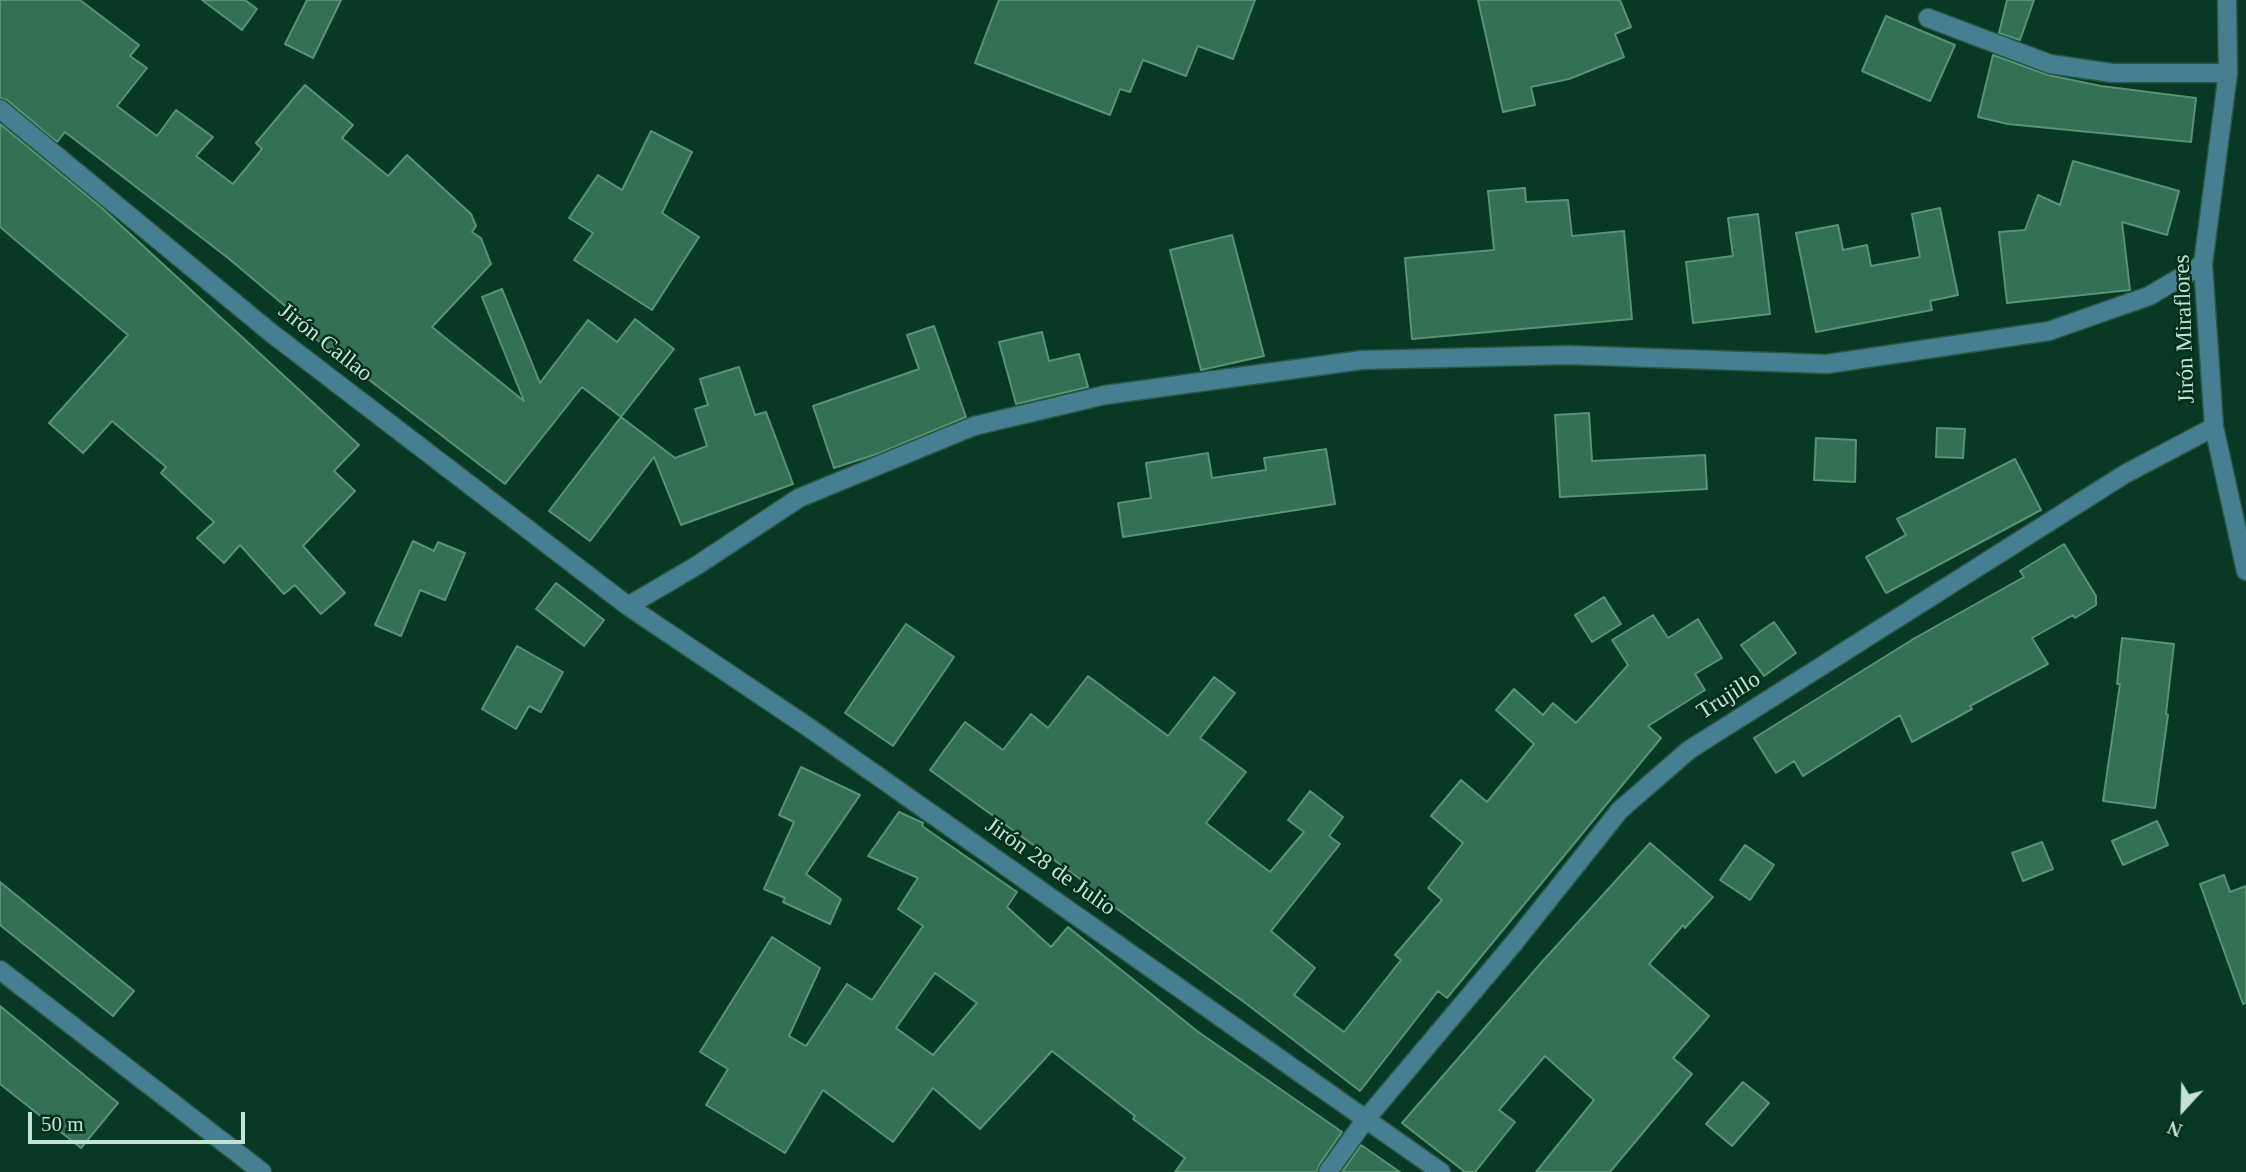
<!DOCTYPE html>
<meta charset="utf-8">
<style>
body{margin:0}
#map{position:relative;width:2246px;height:1172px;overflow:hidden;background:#083925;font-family:"Times New Roman",serif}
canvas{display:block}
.north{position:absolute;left:2148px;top:1074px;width:70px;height:70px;-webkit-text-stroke:5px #002f1c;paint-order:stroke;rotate:202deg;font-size:19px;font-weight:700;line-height:28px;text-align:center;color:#c5e3d2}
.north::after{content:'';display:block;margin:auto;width:24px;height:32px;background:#c5e3d2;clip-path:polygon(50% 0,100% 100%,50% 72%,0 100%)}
.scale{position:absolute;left:28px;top:1112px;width:217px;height:32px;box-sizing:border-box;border:4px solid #c5e3d2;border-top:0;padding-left:9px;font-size:21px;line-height:24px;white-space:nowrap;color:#c5e3d2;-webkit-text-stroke:5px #002f1c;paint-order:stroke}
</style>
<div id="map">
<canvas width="2246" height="1172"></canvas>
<div class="north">N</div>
<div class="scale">50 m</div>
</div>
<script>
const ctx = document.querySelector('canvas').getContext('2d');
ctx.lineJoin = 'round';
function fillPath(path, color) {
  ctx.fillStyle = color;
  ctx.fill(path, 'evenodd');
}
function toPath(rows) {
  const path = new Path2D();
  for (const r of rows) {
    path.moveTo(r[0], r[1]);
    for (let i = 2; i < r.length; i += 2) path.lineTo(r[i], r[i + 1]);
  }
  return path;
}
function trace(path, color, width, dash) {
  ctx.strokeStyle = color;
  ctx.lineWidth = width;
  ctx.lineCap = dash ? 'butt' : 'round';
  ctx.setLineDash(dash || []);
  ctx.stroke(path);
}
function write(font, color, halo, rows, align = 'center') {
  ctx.font = font + ' "Times New Roman",serif';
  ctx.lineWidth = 5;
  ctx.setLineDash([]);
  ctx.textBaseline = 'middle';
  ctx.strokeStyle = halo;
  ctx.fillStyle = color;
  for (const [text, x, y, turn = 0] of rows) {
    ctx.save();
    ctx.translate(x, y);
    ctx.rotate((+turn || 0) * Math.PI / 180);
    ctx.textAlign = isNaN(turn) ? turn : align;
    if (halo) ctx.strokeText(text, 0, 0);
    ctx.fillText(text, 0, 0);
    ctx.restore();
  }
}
const building = toPath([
 [0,0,80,0,139,45,130,56,147,68,117,106,157,136,176,110,213,137,196,156,233,184,262,149,256,143,305,85,353,125,342,138,388,176,407,155,471,214,476,226,472,232,481,238,491,264,432,327,524,401,482,297,502,289,540,383,588,320,617,342,635,319,674,349,621,417,582,387,505,484,321,343,305,330,309,326,228,258,65,132,57,142,7,100,0,98,0,0],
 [202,0,245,0,257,9,242,30,202,0],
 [307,0,341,0,313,58,285,44,307,0],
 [999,0,1255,0,1233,59,1198,46,1186,76,1143,60,1130,92,1120,89,1110,115,975,63,999,0],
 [1478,0,1620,0,1631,27,1615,34,1624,57,1569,79,1531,87,1535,105,1503,112,1478,0],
 [2007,0,2034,0,2020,40,1999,33,2007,0],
 [1886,16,1955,45,1930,101,1862,71,1886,16],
 [1993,55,2048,75,2101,86,2196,98,2191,142,2008,124,1978,117,1993,55],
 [0,124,102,208,359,445,334,471,355,491,303,546,345,593,321,614,295,585,284,594,240,545,224,563,197,538,214,522,161,473,166,467,112,421,83,453,49,423,128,335,0,227,0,124],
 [651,131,692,152,662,213,699,237,652,310,574,260,593,233,569,218,598,175,622,190,651,131],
 [2073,161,2179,191,2167,235,2122,222,2130,290,2007,303,1999,232,2025,230,2038,195,2060,205,2073,161],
 [1525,188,1526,202,1568,200,1572,236,1624,231,1632,319,1412,339,1405,258,1494,250,1488,191,1525,188],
 [1940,208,1958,295,1930,301,1932,310,1816,332,1796,233,1838,225,1843,250,1867,245,1871,266,1920,257,1912,214,1940,208],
 [1758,214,1770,314,1693,323,1686,262,1733,256,1728,218,1758,214],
 [1232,235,1264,356,1201,370,1170,250,1232,235],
 [934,326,966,417,880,453,834,468,813,406,919,369,907,335,934,326],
 [1042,332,1049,361,1079,354,1088,387,1016,404,999,342,1042,332],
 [739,367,755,415,766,412,793,484,681,525,654,457,590,541,549,511,621,417,675,458,707,446,695,409,708,405,700,379,739,367],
 [1589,413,1592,461,1705,455,1707,489,1560,497,1555,415,1589,413],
 [1937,428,1965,429,1963,458,1936,457,1937,428],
 [1816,438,1856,440,1855,482,1814,480,1816,438],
 [1326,449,1335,504,1123,537,1118,503,1151,498,1146,463,1208,453,1212,478,1266,470,1264,458,1326,449],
 [2015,459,2041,510,1886,593,1866,557,1906,535,1897,519,2015,459],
 [413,541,434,551,438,542,465,553,445,600,420,590,401,636,375,625,413,541],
 [2064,544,2096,596,2096,605,2075,618,2073,615,2032,638,2048,664,1970,706,1972,709,1912,742,1900,715,1803,776,1794,761,1776,773,1754,738,1915,638,2024,577,2020,571,2064,544],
 [556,583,604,620,584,646,536,609,556,583],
 [1604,597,1621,624,1592,642,1575,615,1604,597],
 [1653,615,1668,638,1698,619,1722,658,1695,674,1705,690,1648,726,1661,738,1447,998,1438,991,1360,1091,1248,1005,1086,886,1087,884,930,770,965,722,1003,750,1031,714,1048,728,1088,676,1168,736,1214,677,1235,693,1200,738,1246,772,1206,823,1270,872,1304,832,1288,820,1310,791,1343,817,1329,836,1340,844,1271,931,1315,968,1294,995,1344,1032,1401,960,1395,955,1442,900,1428,888,1463,843,1431,816,1461,780,1487,802,1534,744,1496,710,1514,689,1543,715,1553,703,1576,723,1628,665,1612,640,1653,615],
 [1774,622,1796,653,1764,676,1741,645,1774,622],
 [906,624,954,657,893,746,845,713,906,624],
 [2122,638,2174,644,2166,714,2168,715,2155,808,2103,801,2120,684,2117,684,2122,638],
 [517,646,563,672,541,712,529,706,516,729,482,709,517,646],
 [801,767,860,795,806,874,841,899,830,924,783,902,785,898,764,889,794,822,779,815,801,767],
 [899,812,923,823,922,826,1017,892,1007,907,1051,947,1068,927,1197,1031,1342,1132,1319,1165,1317,1172,1175,1172,1185,1158,1133,1119,1135,1116,1052,1051,980,1129,933,1088,893,1142,823,1090,785,1153,706,1105,728,1069,700,1052,772,937,820,968,789,1036,806,1046,847,984,872,1000,923,926,898,909,918,878,868,856,899,812],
 [935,973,977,1003,933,1055,896,1028,935,973],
 [2157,821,2168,845,2123,865,2112,841,2157,821],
 [2042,842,2053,869,2023,881,2012,853,2042,842],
 [1650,843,1713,897,1685,928,1683,925,1649,964,1709,1016,1673,1058,1692,1074,1610,1172,1536,1172,1594,1100,1545,1056,1499,1110,1515,1122,1475,1172,1465,1172,1402,1123,1541,963,1650,843],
 [1745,845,1774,865,1750,900,1720,880,1745,845],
 [2224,875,2230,892,2246,886,2246,1003,2243,1004,2200,884,2224,875],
 [0,882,134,991,113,1016,0,925,0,882],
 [0,1006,118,1103,81,1148,0,1084,0,1006],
 [1743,1082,1769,1103,1732,1146,1706,1124,1743,1082],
 [1361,1145,1400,1172,1342,1172,1361,1145]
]);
fillPath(building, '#347053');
trace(building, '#579375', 2);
const minor = toPath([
 [2227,0,2228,73,2203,264,2214,427,2246,571],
 [1928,18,2050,64,2112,73,2228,73],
 [0,109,270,332,628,606,808,727,1441,1172],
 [628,606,696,566,799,498,974,426,1105,395,1362,360,1569,355,1827,364,2049,331,2149,296,2203,264],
 [0,970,262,1172],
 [1328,1172,1366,1119,1514,943,1620,810,1689,750,2125,474,2214,427]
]);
trace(minor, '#2a5844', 21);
trace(minor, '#467f92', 18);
write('23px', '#c5e3d2', '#002f1c', [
 ["Jirón Miraflores",2185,329,-92],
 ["Jirón Callao",325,343,38],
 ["Trujillo",1729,696,-32],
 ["Jirón 28 de Julio",1050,867,35]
]);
</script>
